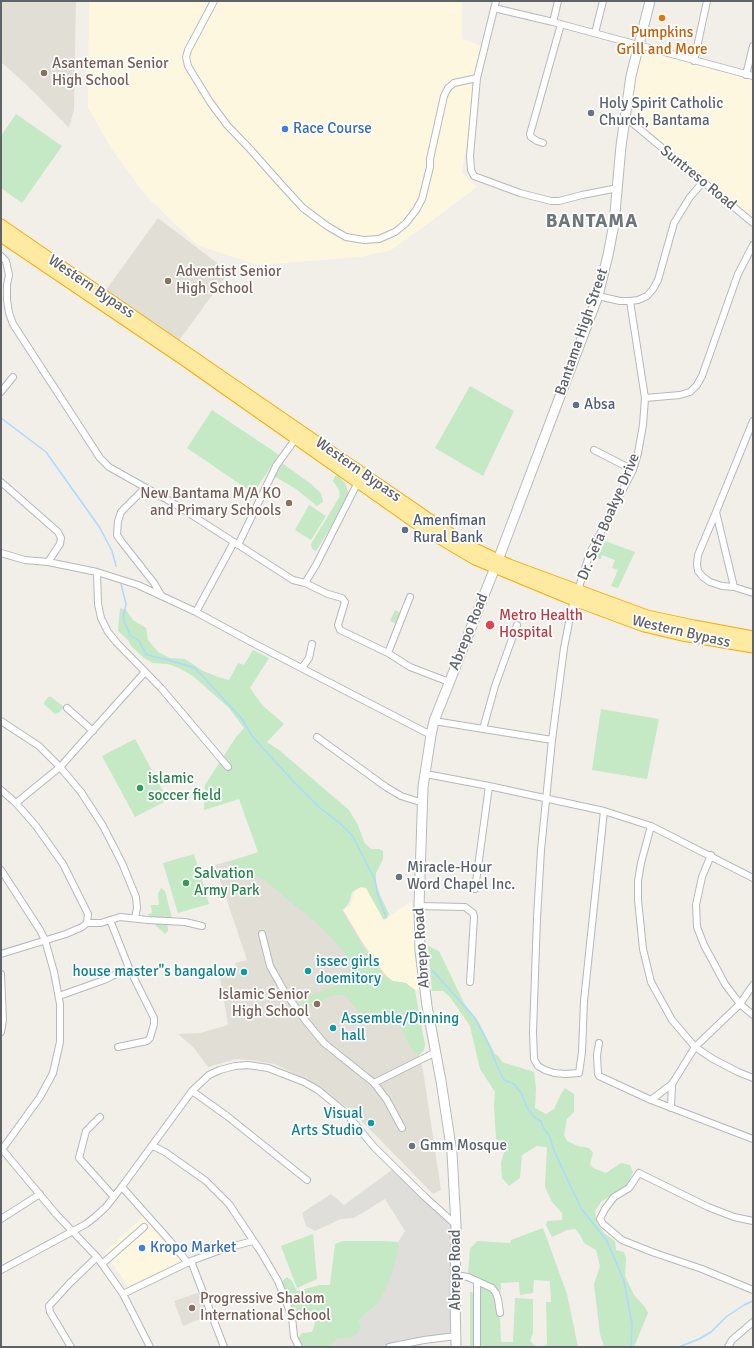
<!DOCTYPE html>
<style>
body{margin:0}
#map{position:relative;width:754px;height:1348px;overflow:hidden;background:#f1efe8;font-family:Signika,sans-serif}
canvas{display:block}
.frame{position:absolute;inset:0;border:2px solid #5f6368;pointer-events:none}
</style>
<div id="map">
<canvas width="754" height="1348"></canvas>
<div class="frame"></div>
</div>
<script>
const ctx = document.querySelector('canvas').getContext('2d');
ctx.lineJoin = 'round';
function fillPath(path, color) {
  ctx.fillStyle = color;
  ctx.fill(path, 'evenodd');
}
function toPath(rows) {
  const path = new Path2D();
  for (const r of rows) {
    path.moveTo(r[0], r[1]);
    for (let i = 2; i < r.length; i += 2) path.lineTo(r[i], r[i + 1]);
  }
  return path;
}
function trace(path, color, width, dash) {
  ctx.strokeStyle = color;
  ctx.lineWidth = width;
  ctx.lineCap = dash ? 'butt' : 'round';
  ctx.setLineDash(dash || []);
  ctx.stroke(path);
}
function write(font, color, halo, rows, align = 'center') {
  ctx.font = font + ' Signika,sans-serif';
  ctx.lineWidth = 3.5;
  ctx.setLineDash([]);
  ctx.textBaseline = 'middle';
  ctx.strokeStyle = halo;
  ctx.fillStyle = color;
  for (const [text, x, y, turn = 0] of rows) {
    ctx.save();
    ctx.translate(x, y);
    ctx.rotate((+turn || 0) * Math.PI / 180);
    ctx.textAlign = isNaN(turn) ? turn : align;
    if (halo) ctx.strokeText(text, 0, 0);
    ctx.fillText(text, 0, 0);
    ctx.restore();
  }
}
fillPath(toPath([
 [89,1,462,1,462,39,481,46,462,173,477,187,430,222,391,250,360,257,258,265,197,245,147,197,113,151,88,108],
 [640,49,753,78,753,218,635,119,632,95],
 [364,885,384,921,398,910,412,901,419,989,415,990,406,983,393,981,383,974,342,911,351,905,354,892],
 [145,1215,184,1260,128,1286,105,1252]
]), '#fef7e0');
fillPath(toPath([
 [393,1169,451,1223,451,1332,438,1337,401,1340,379,1347,329,1347,339,1338,350,1338,358,1321,378,1304,399,1247,398,1242,405,1231,385,1199,354,1218,341,1219,315,1231,306,1226,302,1213,331,1194,344,1205]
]), '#e0deda');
fillPath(toPath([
 [1,1,76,1,74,110,69,128,29,87,1,62],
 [158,218,229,272,178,342,106,290],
 [295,842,337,900,364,945,384,973,392,982,403,982,422,1046,418,1051,423,1070,441,1190,433,1194,351,1110,301,1077,275,1064,250,1060,236,1059,208,1067,194,1048,178,1034,200,1033,228,1025,220,977,237,973,235,963,247,960,215,865],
 [200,1292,210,1315,183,1326,174,1301]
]), '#e1ded6');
fillPath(toPath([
 [16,114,62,146,22,203,1,188,1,136],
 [470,386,514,411,483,476,435,448],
 [212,410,279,455,253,493,187,448],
 [278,460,311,484,321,493,323,502,317,506,296,489,272,475,272,469,275,462],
 [338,475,346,485,349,496,344,505,316,551,312,549,311,544,340,496,339,490,333,481,335,476],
 [309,505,326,516,311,540,295,530],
 [605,541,635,552,618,588,611,586,618,570,612,568,615,560,602,555,601,559,596,558],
 [120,608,126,610,133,620,146,628,148,640,158,652,170,658,185,659,203,671,221,678,229,680,238,663,244,665,253,650,269,658,250,688,262,705,284,724,267,742,279,750,349,810,358,825,364,842,371,849,379,849,383,851,383,859,376,873,376,882,380,895,389,914,386,919,383,919,381,915,366,888,361,887,352,892,349,903,342,911,369,957,383,974,393,981,406,983,415,990,425,1045,424,1050,419,1055,413,1051,394,1016,368,1016,360,1012,344,995,332,995,308,1010,301,1004,304,997,342,984,350,974,345,953,320,926,263,879,227,863,258,852,239,799,204,810,205,785,236,737,244,728,229,708,193,676,179,668,168,664,153,663,144,658,131,646,128,640,118,631],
 [395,610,401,613,397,624,390,621],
 [48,697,51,697,64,707,59,713,55,714,45,705,44,703],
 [601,709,659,719,647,779,592,770],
 [135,739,168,800,135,817,102,756],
 [194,854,209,904,178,913,163,863],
 [161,888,165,891,172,918,168,919,165,916,161,918,168,927,168,931,165,934,150,920,148,914,152,913,151,905,159,905,158,894],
 [428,946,439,951,464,1003,478,1021,495,1054,499,1057,502,1062,534,1072,536,1089,535,1108,546,1114,554,1109,561,1094,565,1088,574,1094,574,1112,567,1119,564,1135,567,1141,578,1146,589,1148,593,1153,590,1164,593,1168,606,1173,621,1163,630,1165,633,1172,626,1188,620,1190,601,1202,595,1211,597,1223,604,1233,615,1241,616,1250,624,1252,626,1258,625,1276,634,1295,645,1307,648,1313,634,1347,604,1347,600,1334,594,1284,600,1266,596,1250,584,1243,580,1235,575,1229,567,1230,552,1237,546,1225,547,1221,562,1220,562,1213,552,1202,545,1187,547,1147,537,1146,522,1155,520,1178,509,1186,502,1178,501,1163,505,1149,496,1139,494,1105,495,1092,480,1069,470,1026,450,997,443,991,432,991],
 [543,1228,567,1294,578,1347,540,1347,547,1344,546,1302,551,1302,550,1281,534,1280,533,1293,520,1295,519,1282,501,1283,501,1291,468,1274,470,1249,477,1241,510,1243,511,1240],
 [313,1234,317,1279,297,1288,281,1246],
 [343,1241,381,1241,398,1242,399,1247,391,1277,378,1304,358,1321,361,1328,357,1334,350,1338,339,1338,329,1347,302,1347,298,1339,302,1333,312,1332,315,1323,309,1314,293,1311,281,1282,287,1277,292,1281,297,1291,320,1285,330,1285,335,1244],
 [479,1286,494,1292,500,1320,501,1342,513,1342,515,1298,533,1299,533,1333,530,1341,537,1347,479,1347],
 [470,1292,472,1292,476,1297,475,1347,470,1347]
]), '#c5e8c5');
trace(toPath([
 [1,418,46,452,100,528,112,551,116,566],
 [121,584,126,604,123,618,130,635,139,641,146,654,155,657,165,659,195,668,242,719,252,736,293,781,320,808,341,824,352,835,375,880,377,893,386,917],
 [432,970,475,1018,489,1045,497,1066,504,1080,514,1084,521,1093,528,1109,535,1118,541,1121,543,1127,549,1135,555,1153,581,1208,607,1241,624,1281,632,1324,631,1347],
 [679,1347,699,1339,711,1332,726,1317,744,1305,753,1301]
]), '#aadaff', 1.5);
const minor = toPath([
 [214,1,188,50,186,57,188,66,210,102,227,125,250,149,280,183,303,208,327,226,346,237,364,240,379,239,395,232,406,223,416,210,422,199,430,167,430,159,444,96,448,88,454,83,477,78],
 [496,1,477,78,470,156,471,170,474,176,520,193,551,201,559,201,582,195,618,188],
 [494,8,553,22,753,76],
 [553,22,558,1],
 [595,33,603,1],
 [694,61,707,1],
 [746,75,753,46],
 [625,117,753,223],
 [543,143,537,141,531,137,530,134,561,24],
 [1,256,6,261,9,275,7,285,7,300,9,313,13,324,100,458,109,467,173,503,293,580,305,583,316,565,358,482],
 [598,296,620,301,630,301,638,300,647,296,653,289,658,280,674,223,690,197,703,182],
 [1,392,13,377],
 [645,398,680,395,690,392,697,385,702,376,738,274,753,245],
 [753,421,716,512,734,587,753,593],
 [594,450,633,470],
 [1,482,58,532,61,538,60,544,48,562],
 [145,488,121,512,118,521,117,535,121,541,154,583,161,595],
 [716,512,698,555,697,564,698,571,703,577,710,582,722,586,734,587],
 [238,545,276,466,296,438],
 [1,553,25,560,48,562,97,572,138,585,196,612,253,643,431,735],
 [97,572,98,604,101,618,108,632,117,643,161,688,228,767],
 [305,583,328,594,342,598,345,602,338,625,340,630,388,653,410,667,449,682],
 [578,590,590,553,633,470,638,453,643,425,645,398,630,301],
 [574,600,570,617,564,648,552,740,541,850,537,918,533,1032,534,1059,538,1066,545,1070,554,1073,565,1074,579,1073,582,1052,584,1001,604,811],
 [196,612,234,542],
 [388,653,410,597],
 [302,668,309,658,312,644],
 [67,708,93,731],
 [1,721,39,746,60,767,81,792,103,826,122,863,136,897,137,908,135,918],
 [434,721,552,740],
 [483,729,495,686,517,625],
 [317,737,386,787,401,796,423,803],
 [426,774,489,786,604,811,651,826,753,878],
 [1,790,16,803,36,826,63,864,88,914,87,923],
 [16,803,60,767,145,672],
 [651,826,641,863,638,881,638,900,643,949,651,982,672,1020,695,1047,713,1059,738,1072,753,1078],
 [711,855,702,877,696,905,697,927,704,945,725,984,740,1004,753,1015],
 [1,870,40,930,45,940,54,972,60,1004,60,1042,53,1073,40,1097,1,1151],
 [475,889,489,786],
 [419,906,465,907,473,913,474,917,470,982],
 [110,920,129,968,154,1018,154,1024,150,1038,147,1041,118,1047],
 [262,934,270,966,284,991,305,1020,324,1043,374,1083,436,1052],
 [1,954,66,934,82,927,87,923,101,923,120,917,148,920,185,922,202,926],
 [1,974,3,1020,1,1032],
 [59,996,104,980,129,968],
 [599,1043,597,1055,598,1074,599,1076,651,1100,753,1139],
 [374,1083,387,1100,402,1128],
 [192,1091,227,1116,307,1180],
 [651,1100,672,1084,695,1047,740,1004,753,985],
 [671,1108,672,1084],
 [100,1117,86,1131,79,1158,114,1197],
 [153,1146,165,1152,206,1181,229,1204,261,1252,278,1281,292,1317,294,1337,299,1347],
 [1,1148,56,1214,97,1257,123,1294,150,1347],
 [122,1187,170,1241,188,1263],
 [1,1219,40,1194],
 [753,1221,734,1217,708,1207,639,1173,629,1188,614,1197,605,1209,600,1219,603,1224,622,1240,652,1252,702,1269,753,1290],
 [191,1261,224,1347],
 [102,1264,144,1227],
 [1,1270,86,1224,95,1217,106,1207,123,1185,192,1091,209,1075,220,1070,235,1066,248,1065,268,1068,304,1082,318,1090,346,1113,374,1147,425,1197,456,1225],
 [456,1275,468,1277,492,1288,496,1293,498,1299,500,1313],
 [123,1294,191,1261,226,1248,253,1241],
 [71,1347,50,1312,49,1306,70,1283,97,1257],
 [389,1347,424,1340,456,1336],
 [477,1347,477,1281],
 [728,1347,732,1340,753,1322]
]);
const secondary = toPath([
 [456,1347,455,1297,456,1225,452,1153,441,1081,427,1006,420,951,419,906,423,787,431,735,434,721,498,560,598,296,608,255,614,224,621,146,631,76,650,1]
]);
const trunk = toPath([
 [1,225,468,546,509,565,647,616,694,626,753,637],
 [1,236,186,361,426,530,475,559,574,600,644,626,682,635,753,647]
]);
trace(minor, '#b5b8bc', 8);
trace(secondary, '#b6babf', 11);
trace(trunk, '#f9ab00', 13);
trace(minor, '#fff', 6);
trace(secondary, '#fff', 9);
trace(trunk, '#feeaa1', 11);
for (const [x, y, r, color] of [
 [662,18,4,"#e8710a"],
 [44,73,4,"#8d6e63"],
 [591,113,4,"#6b7280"],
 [285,129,4,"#3f7fe0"],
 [168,281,4,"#8d6e63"],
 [576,405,4,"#5c6f8a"],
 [289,503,4,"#8d6e63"],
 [405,530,4,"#5c6f8a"],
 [490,625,5,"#e0444e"],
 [140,788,4,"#2e9e5b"],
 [399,877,4,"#6b7280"],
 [186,883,4,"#2e9e5b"],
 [308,971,4,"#0f9aa8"],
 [244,972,4,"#0f9aa8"],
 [317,1004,4,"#8d6e63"],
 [333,1028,4,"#0f9aa8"],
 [371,1123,4,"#0f9aa8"],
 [412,1146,4,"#6b7280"],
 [142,1248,4,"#3f7fe0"],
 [192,1308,4,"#8d6e63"]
]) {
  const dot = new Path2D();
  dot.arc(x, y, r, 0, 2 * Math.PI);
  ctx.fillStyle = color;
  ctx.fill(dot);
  trace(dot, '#fff', 1.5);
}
write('15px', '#c56008', '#fff', [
 ["Pumpkins",662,33],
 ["Grill and More",662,50]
]);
write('15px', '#785e54', '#fff', [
 ["Asanteman Senior",52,64],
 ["High School",52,81],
 ["Adventist Senior",176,272],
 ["High School",176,289],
 ["New Bantama M/A KO",281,494,"right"],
 ["and Primary Schools",281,511,"right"],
 ["Islamic Senior",309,995,"right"],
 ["High School",309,1012,"right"],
 ["Progressive Shalom",200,1299],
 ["International School",200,1316]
], 'left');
write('15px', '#5b616d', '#fff', [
 ["Holy Spirit Catholic",599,104],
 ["Church, Bantama",599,121],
 ["Miracle-Hour",407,868],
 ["Word Chapel Inc.",407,885],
 ["Gmm Mosque",420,1146]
], 'left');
write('15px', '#366cbe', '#fff', [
 ["Race Course",293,129],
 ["Kropo Market",150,1248]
], 'left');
write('15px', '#5f6368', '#fff', [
 ["Suntreso Road",698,178,39],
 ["Western Bypass",91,287,34],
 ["Bantama High Street",582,332,-71],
 ["Western Bypass",358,470,35],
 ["Dr. Sefa Boakye Drive",609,517,-67],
 ["Abrepo Road",469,632,-68],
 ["Western Bypass",681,632,13],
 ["Abrepo Road",422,948,-94],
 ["Abrepo Road",456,1270,-90]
]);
write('15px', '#4e5e75', '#fff', [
 ["Absa",584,405],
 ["Amenfiman",413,521],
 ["Rural Bank",413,538]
], 'left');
write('15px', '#be3a42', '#fff', [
 ["Metro Health",499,616],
 ["Hospital",499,633]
], 'left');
write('15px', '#27864d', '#fff', [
 ["islamic",148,779],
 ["soccer field",148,796],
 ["Salvation",194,874],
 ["Army Park",194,891]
], 'left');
write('15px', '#0d838f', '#fff', [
 ["issec girls",316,962],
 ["doemitory",316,979],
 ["house master\"s bangalow",236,972,"right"],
 ["Assemble/Dinning",341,1019],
 ["hall",341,1036],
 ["Visual",363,1114,"right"],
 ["Arts Studio",363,1131,"right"]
], 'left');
ctx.letterSpacing = '1px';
write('bold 19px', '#70757a', '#fff', [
 ["BANTAMA",592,222]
]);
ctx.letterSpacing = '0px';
</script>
